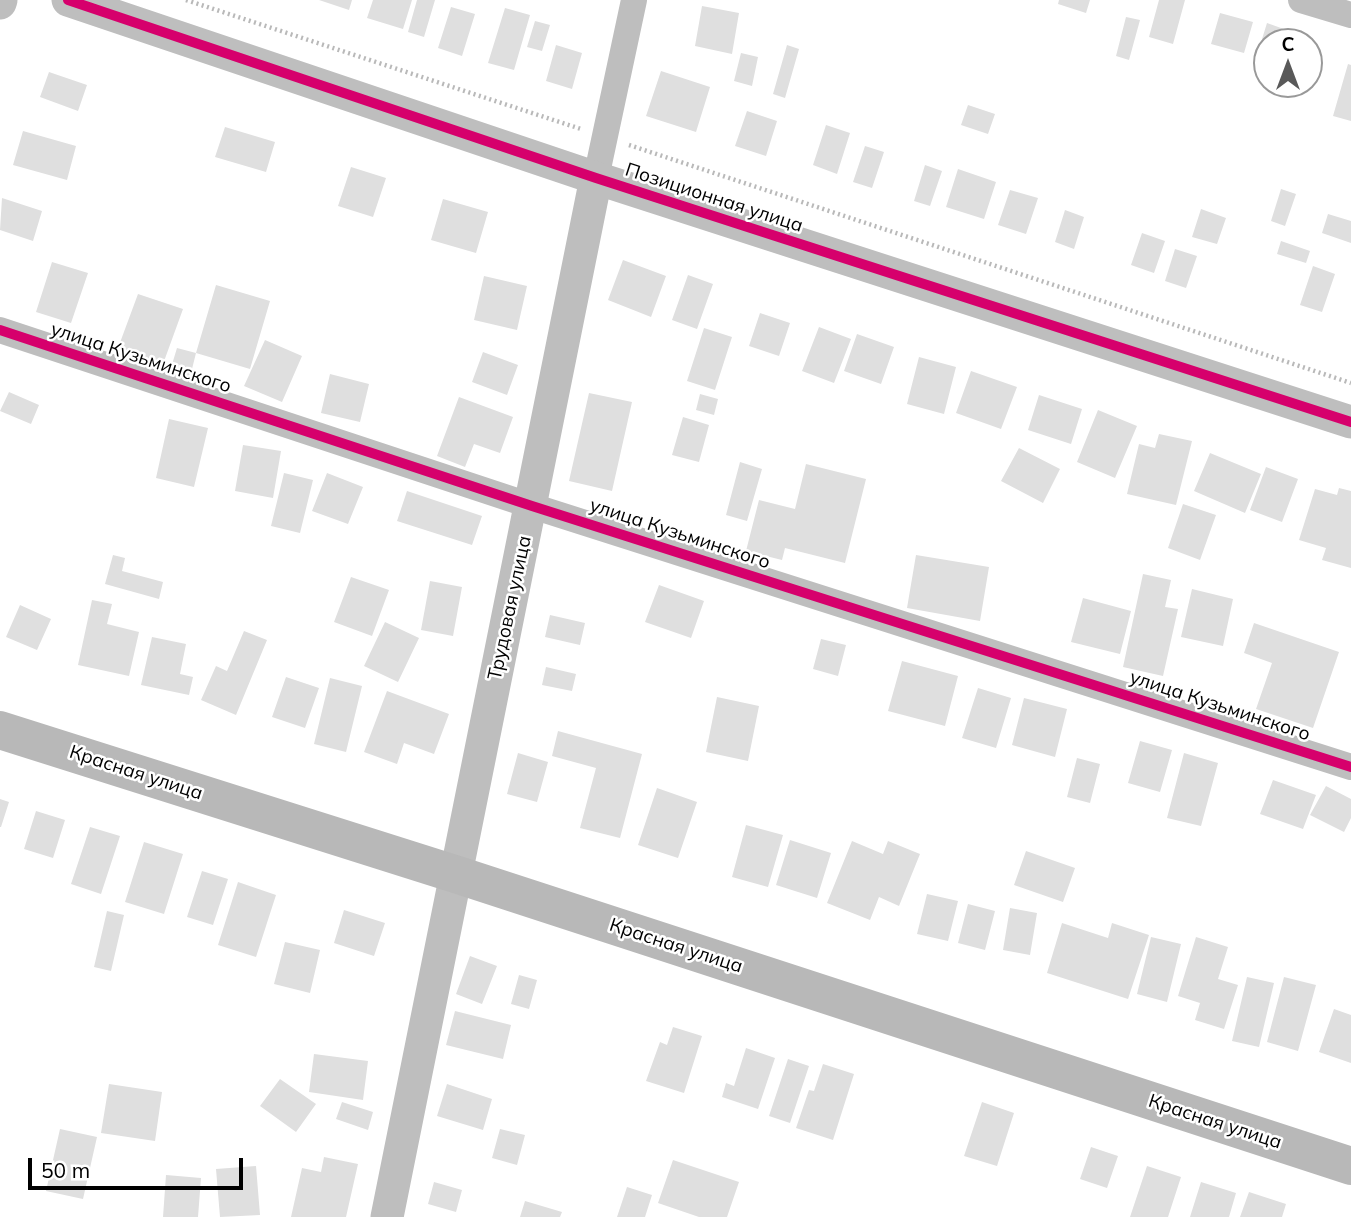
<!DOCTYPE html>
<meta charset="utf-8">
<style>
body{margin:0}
#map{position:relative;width:1351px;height:1217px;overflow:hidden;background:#fff;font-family:Mulish,sans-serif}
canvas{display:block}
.north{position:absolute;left:1253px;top:28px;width:70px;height:70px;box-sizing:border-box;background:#fff;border:2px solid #999;border-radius:50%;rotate:0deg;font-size:19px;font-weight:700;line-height:28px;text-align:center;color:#000}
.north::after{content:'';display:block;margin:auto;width:24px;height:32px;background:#595959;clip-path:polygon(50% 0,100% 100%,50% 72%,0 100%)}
.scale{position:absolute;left:28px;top:1158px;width:215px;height:32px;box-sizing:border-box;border:4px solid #000;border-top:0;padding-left:9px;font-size:21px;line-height:24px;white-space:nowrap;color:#000;-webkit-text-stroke:5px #fff;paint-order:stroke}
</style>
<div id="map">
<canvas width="1351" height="1217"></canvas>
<div class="north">С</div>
<div class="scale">50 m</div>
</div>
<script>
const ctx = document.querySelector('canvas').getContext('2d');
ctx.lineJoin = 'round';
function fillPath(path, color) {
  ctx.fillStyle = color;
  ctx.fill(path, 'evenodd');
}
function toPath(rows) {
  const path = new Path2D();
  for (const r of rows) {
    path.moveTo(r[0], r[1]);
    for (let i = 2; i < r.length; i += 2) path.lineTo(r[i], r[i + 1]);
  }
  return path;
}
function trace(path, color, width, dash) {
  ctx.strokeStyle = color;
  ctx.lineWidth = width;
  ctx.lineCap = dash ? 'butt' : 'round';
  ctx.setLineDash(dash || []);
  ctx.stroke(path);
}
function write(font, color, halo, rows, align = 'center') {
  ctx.font = font + ' Mulish,sans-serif';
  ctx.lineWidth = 5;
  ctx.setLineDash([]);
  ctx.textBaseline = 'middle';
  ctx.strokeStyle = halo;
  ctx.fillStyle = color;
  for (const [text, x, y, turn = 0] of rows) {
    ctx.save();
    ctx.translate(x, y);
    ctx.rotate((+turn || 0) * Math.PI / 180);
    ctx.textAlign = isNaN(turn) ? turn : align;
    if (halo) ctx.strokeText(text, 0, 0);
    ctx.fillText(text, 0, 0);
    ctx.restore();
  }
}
fillPath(toPath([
 [319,0,352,0,349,10],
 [373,0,412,0,403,29,367,18],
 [417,0,435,0,424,37,408,32],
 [1059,0,1090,0,1086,13,1058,4],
 [1159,0,1185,0,1173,44,1149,37],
 [702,6,739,13,732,54,695,46],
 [451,7,475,14,462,56,438,48],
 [505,8,530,15,514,70,488,63],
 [1220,13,1253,22,1244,53,1211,44],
 [1126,17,1140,20,1129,60,1116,56],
 [535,21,550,25,542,51,527,47],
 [1267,23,1295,33,1292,42,1267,42,1267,69,1254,65],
 [556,45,582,53,572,89,546,81],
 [787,45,799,49,785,98,773,94],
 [741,53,758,57,752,86,734,81],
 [1348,64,1351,65,1351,121,1333,116],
 [661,71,710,87,696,132,646,116],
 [49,72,87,85,78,111,40,97],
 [968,105,995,114,988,134,961,125],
 [747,111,777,121,766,156,735,146],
 [826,125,850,133,837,174,813,165],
 [225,127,275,142,266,172,215,157],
 [23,131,76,146,67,180,13,165],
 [865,146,884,152,872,188,853,182],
 [925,165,942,171,930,206,914,201],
 [351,167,386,178,373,217,338,206],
 [958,169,996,182,984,219,946,207],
 [1281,189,1296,194,1285,226,1271,221],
 [1010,190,1038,198,1026,234,998,225],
 [2,198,42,211,33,241,0,230],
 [443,199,488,212,476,253,431,240],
 [1201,209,1226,218,1217,244,1192,237],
 [1065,210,1084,217,1074,249,1055,242],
 [1328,214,1351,221,1351,243,1322,233],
 [1142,233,1165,241,1154,273,1131,265],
 [1281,241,1310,251,1306,263,1277,254],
 [1175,249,1197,256,1186,288,1165,281],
 [623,260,666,276,651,317,608,300],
 [52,262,88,273,71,323,36,312],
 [1313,266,1335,274,1322,312,1300,305],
 [688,275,713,284,697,329,672,320],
 [484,276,527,286,517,330,474,320],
 [216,285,270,301,250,369,196,353],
 [138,294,183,309,163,364,118,348],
 [760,313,790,323,779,356,749,346],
 [819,327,851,339,834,383,802,371],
 [704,328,732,337,715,390,687,381],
 [857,334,894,347,881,384,844,371],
 [265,340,302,356,282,402,244,386],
 [177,348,196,353,190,377,170,371],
 [483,352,518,365,507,395,472,382],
 [919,357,956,367,944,414,907,404],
 [971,371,1017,387,1001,429,956,413],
 [330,374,369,384,360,422,321,413],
 [9,392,39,405,31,424,0,411],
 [589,393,632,402,612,491,569,481],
 [700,394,718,399,714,415,696,410],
 [1039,395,1082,409,1071,444,1028,430],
 [459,397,513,417,500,453,474,444,465,467,437,456],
 [1098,410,1137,426,1115,478,1077,462],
 [683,417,709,425,699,462,672,455],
 [169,419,208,428,194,487,156,478],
 [1159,434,1192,441,1176,505,1127,494,1139,444,1155,448],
 [243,445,281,451,273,498,235,491],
 [1019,448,1060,469,1043,503,1001,481],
 [1210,453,1261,474,1245,513,1194,491],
 [740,462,762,469,747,521,726,515],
 [806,464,866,479,845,563,785,548,782,560,746,551,759,500,795,509],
 [1266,467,1298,479,1282,522,1250,510],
 [284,473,313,480,300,533,271,526],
 [327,473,363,487,348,524,312,511],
 [1339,488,1351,491,1351,568,1322,560,1326,548,1299,540,1315,489,1337,495],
 [407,491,482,516,472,545,397,521],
 [1183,504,1216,515,1200,560,1168,548],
 [113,555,125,558,122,571,163,582,159,599,105,584],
 [916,555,989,567,980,621,907,608],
 [1143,574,1171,580,1165,607,1178,609,1163,676,1123,667],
 [351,577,389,590,372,636,334,622],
 [430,581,462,587,453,636,421,630],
 [659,585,704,601,691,638,645,622],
 [1192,589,1233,599,1223,646,1181,637],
 [1083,598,1131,611,1120,654,1071,642],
 [92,600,112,604,107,624,139,632,129,676,78,665],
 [20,605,51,619,37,650,6,637],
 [550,615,585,623,580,645,545,637],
 [385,622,419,638,398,682,364,666],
 [1254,623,1339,652,1313,728,1256,709,1272,663,1244,653],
 [244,631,267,640,236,715,201,700,216,666,227,671],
 [152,637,186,644,180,674,193,677,189,695,141,685],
 [821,639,846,645,838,676,813,669],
 [902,661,958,676,945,726,888,711],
 [546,667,576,674,572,691,542,685],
 [286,677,319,688,305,728,272,717],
 [330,678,362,686,346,752,314,744],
 [978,688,1011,698,996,748,962,738],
 [387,691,449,714,434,754,404,743,397,764,364,752],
 [717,697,759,706,748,761,706,752],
 [1024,698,1067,709,1055,757,1012,745],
 [558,731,642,754,620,838,580,828,596,768,552,756],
 [1140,741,1172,750,1160,792,1128,783],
 [518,753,548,762,537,802,507,794],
 [1184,753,1218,763,1201,826,1167,818],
 [1077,758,1100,764,1090,803,1067,797],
 [1273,780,1316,795,1303,829,1260,814],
 [1326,786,1351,799,1351,818,1344,832,1310,815],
 [657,788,697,802,678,858,638,845],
 [0,799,9,802,1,827,0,827],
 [36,811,65,820,53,858,24,849],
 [746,825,783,835,768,887,732,877],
 [90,827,120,836,101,894,71,884],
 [790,840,831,853,817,898,776,885],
 [852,841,883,854,888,841,920,854,899,906,879,897,870,920,827,903],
 [144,842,183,854,164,914,125,902],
 [1026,851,1075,868,1063,902,1014,885],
 [202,871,228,879,213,925,187,917],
 [238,882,276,895,256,957,218,945],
 [927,894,958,901,948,941,917,934],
 [968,904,995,911,985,950,958,943],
 [1010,908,1037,913,1030,955,1003,950],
 [344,910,385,923,374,956,334,943],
 [107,911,124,915,111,971,94,967],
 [1062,923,1108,938,1112,923,1149,935,1128,999,1047,973],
 [1151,937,1181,944,1167,1002,1137,994],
 [1196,937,1228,947,1218,979,1238,985,1224,1029,1195,1020,1200,1003,1178,996],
 [285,942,320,950,310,993,274,984],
 [470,956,497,966,482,1004,456,994],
 [519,975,537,980,529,1009,511,1004],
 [1247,977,1274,983,1259,1047,1232,1041],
 [1284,977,1316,985,1298,1051,1267,1042],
 [1334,1009,1351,1015,1351,1063,1319,1052],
 [455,1011,511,1025,503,1059,446,1045],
 [673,1027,702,1036,684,1093,646,1081,660,1042,667,1045],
 [746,1048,775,1058,758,1109,722,1097,726,1083,734,1086],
 [314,1054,368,1061,363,1100,309,1092],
 [788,1059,809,1066,790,1123,769,1116],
 [823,1064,854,1074,833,1140,796,1128,809,1090,814,1091],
 [280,1079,316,1104,296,1132,260,1106],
 [109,1084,162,1092,155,1141,101,1133],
 [447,1084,492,1099,483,1130,437,1116],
 [342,1102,373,1112,368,1130,336,1119],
 [982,1102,1014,1113,997,1166,964,1156],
 [60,1129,97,1137,83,1199,46,1191],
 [500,1129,525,1135,517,1165,492,1158],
 [1091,1147,1118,1156,1107,1188,1080,1179],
 [324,1157,358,1164,346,1217,291,1217,302,1168,321,1172],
 [673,1160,739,1182,727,1217,699,1217,658,1203],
 [256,1166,260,1215,220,1217,216,1169],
 [1147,1166,1181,1177,1168,1217,1130,1217],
 [166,1175,201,1178,198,1217,163,1217],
 [434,1182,462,1190,456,1212,428,1204],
 [1201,1182,1236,1193,1229,1217,1190,1217],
 [627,1187,652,1195,645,1217,617,1217],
 [1249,1192,1286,1204,1282,1217,1240,1217],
 [525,1201,562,1212,560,1217,520,1217]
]), '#dfdfdf');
trace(toPath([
 [186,0,581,129],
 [629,145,1351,383]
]), '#b9b9b9', 4.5, [2, 3.5]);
trace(toPath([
 [1301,0,1351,15],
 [596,178,634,0],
 [0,330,532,506,1351,767]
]), '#bebebe', 26);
trace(toPath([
 [68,0,596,178,1351,422],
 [0,3,1,0],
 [387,1217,596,178]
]), '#bebebe', 33);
trace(toPath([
 [0,730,455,874,1351,1166]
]), '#b8b8b8', 38);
trace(toPath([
 [68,0,596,178,1351,422],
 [0,330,532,506,1351,767]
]), '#d6006c', 10);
write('19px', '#000', '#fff', [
 ["Позиционная улица",714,198,18],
 ["улица Кузьминского",141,358,18],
 ["улица Кузьминского",680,534,18],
 ["Трудовая улица",510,608,-78],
 ["улица Кузьминского",1220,706,18],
 ["Красная улица",136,773,18],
 ["Красная улица",676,946,18],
 ["Красная улица",1215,1122,18]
]);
</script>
